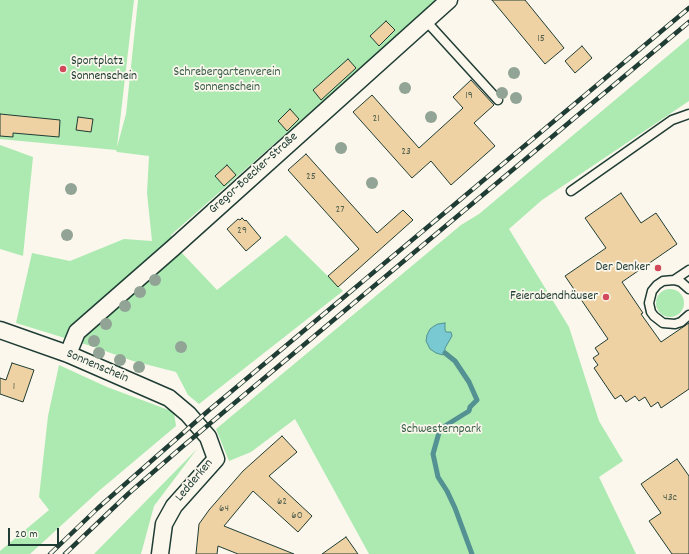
<!DOCTYPE html>
<meta charset="utf-8">
<style>
body{margin:0}
#map{position:relative;width:689px;height:554px;overflow:hidden;background:#fbf7ec;font-family:Dekko,sans-serif}
canvas{display:block}
.scale{position:absolute;left:8px;top:528px;width:51px;height:18px;box-sizing:border-box;border:2px solid #1f3d34;border-top:0;padding-left:5px;font-size:12px;line-height:14px;white-space:nowrap;color:#1f3d34;-webkit-text-stroke:3px #fbf7ec;paint-order:stroke}
</style>
<div id="map">
<canvas width="689" height="554"></canvas>
<div class="scale">20 m</div>
</div>
<script>
const ctx = document.querySelector('canvas').getContext('2d');
ctx.lineJoin = 'round';
function fillPath(path, color) {
  ctx.fillStyle = color;
  ctx.fill(path, 'evenodd');
}
function toPath(rows) {
  const path = new Path2D();
  for (const r of rows) {
    if (r.length === 3) {
      path.moveTo(r[0] + r[2], r[1]);
      path.arc(r[0], r[1], r[2], 0, 2 * Math.PI);
      continue;
    }
    path.moveTo(r[0], r[1]);
    for (let i = 2; i < r.length; i += 2) path.lineTo(r[i], r[i + 1]);
  }
  return path;
}
function trace(path, color, width, dash) {
  ctx.strokeStyle = color;
  ctx.lineWidth = width;
  ctx.lineCap = dash ? 'butt' : 'round';
  ctx.setLineDash(dash || []);
  ctx.stroke(path);
}
function write(font, color, halo, rows, align = 'center') {
  ctx.font = font + ' Dekko,sans-serif';
  ctx.lineWidth = 3.5;
  ctx.setLineDash([]);
  ctx.textBaseline = 'middle';
  ctx.strokeStyle = halo;
  ctx.fillStyle = color;
  for (const [text, x, y, turn = 0] of rows) {
    ctx.save();
    ctx.translate(x, y);
    ctx.rotate((+turn || 0) * Math.PI / 180);
    ctx.textAlign = isNaN(turn) ? turn : align;
    if (halo) ctx.strokeText(text, 0, 0);
    ctx.fillText(text, 0, 0);
    ctx.restore();
  }
}
fillPath(toPath([
 [0,0,134,0,117,147,126,114,138,0,437,0,171,235,182,253,217,290,286,235,343,291,199,404,188,395,176,372,133,361,94,347,16,323,32,253,70,261,124,239,152,241,147,193,149,156,117,152,116,150,0,139],
 [689,38,689,101,542,200,509,229,569,327,599,421,623,461,599,477,636,554,369,554,295,419,251,452,229,461,216,429,461,225,479,214],
 [0,145,33,157,23,256,0,249],
 [670,303,14],
 [59,365,107,387,174,412,176,426,100,490,30,554,0,554,0,551,49,510,39,497,48,416],
 [197,449,154,506,141,554,94,554]
]), '#aceab2');
const water = toPath([
 [445,323,445,330,446,332,451,332,452,336,445,348,445,353,443,355,436,353,430,349,426,341,427,335,430,329,434,326,438,324,445,323]
]);
fillPath(water, '#78c9d1');
trace(water, '#549192', 1);
trace(toPath([
 [445,353,455,361,469,382,477,400,470,407,469,411,440,429,433,454,438,477,447,491,455,508,472,554]
]), '#549192', 5);
const building = toPath([
 [492,0,525,0,564,48,545,64,492,0],
 [386,21,395,30,379,46,370,36,386,21],
 [582,46,592,58,575,73,565,61,582,46],
 [348,59,356,68,321,100,313,90,348,59],
 [471,80,494,105,474,123,495,146,451,185,431,161,412,178,353,112,372,95,419,148,463,108,453,97,471,80],
 [290,109,299,119,287,131,278,121,290,109],
 [0,114,60,120,59,137,13,133,13,137,0,136,0,114],
 [78,117,93,119,91,132,76,130,78,117],
 [306,154,377,233,403,210,413,220,338,287,328,276,359,249,288,170,306,154],
 [227,165,236,175,224,186,215,176,227,165],
 [621,193,641,223,656,213,677,244,622,282,643,313,641,314,661,342,689,323,689,389,661,408,658,402,651,407,645,397,639,401,635,396,626,402,621,395,615,399,594,368,598,365,593,358,599,354,595,348,608,339,565,276,606,248,585,218,621,193],
 [242,218,245,221,246,220,261,238,246,251,227,229,238,219,240,220,242,218],
 [12,363,34,370,23,402,0,394,0,378,6,380,12,363],
 [282,436,297,452,269,476,312,516,298,532,253,491,224,526,294,554,238,554,218,546,217,554,196,554,199,524,209,510,243,471,282,436],
 [677,459,689,476,689,554,672,554,649,521,661,513,641,484,677,459],
 [346,537,358,554,322,554,346,537]
]);
fillPath(building, '#efd2a3');
trace(building, '#1f3d34', 1);
const lane = toPath([
 [426,21,498,100],
 [571,191,672,120,689,114],
 [674,280,689,270],
 [689,289,681,282,674,280,663,281,657,285,652,291,649,303,651,312,654,316,663,323,675,324,681,322,689,315]
]);
const street = toPath([
 [0,330,68,354,169,398,188,414,208,437,216,459,174,506,164,524,160,554],
 [68,354,77,332,173,248,449,0]
]);
trace(lane, '#1f3d34', 11);
trace(street, '#1f3d34', 19);
trace(lane, '#fbf7ec', 8);
trace(street, '#fbf7ec', 16);
const rail = toPath([
 [50,554,98,508,208,411,689,8],
 [65,554,128,494,182,447,689,22]
]);
trace(rail, '#1f3d34', 4.5);
trace(rail, '#fbf7ec', 3, [9]);
ctx.fillStyle = '#91a495';
for (const [x, y] of [
 [514,73],
 [405,88],
 [502,93],
 [516,98],
 [431,117],
 [341,148],
 [372,183],
 [71,189],
 [67,235],
 [155,280],
 [140,292],
 [125,306],
 [106,324],
 [94,341],
 [181,347],
 [99,353],
 [120,360],
 [139,367]
]) {
  ctx.beginPath();
  ctx.arc(x, y, 6, 0, 2 * Math.PI);
  ctx.fill();
}
for (const [x, y, r, color] of [
 [63,69,4,"#d1495b"],
 [658,268,4,"#d1495b"],
 [606,297,4,"#d1495b"]
]) {
  const dot = new Path2D();
  dot.arc(x, y, r, 0, 2 * Math.PI);
  ctx.fillStyle = color;
  ctx.fill(dot);
  trace(dot, '#fbf7ec', 1.5);
}
write('11px', '#536250', null, [
 ["15",541,39],
 ["19",469,96],
 ["21",376,119],
 ["23",406,152],
 ["25",311,177],
 ["27",340,210],
 ["29",242,231],
 ["1",14,387],
 ["43c",670,498],
 ["62",282,502],
 ["64",224,509],
 ["60",297,516]
]);
write('13px', '#1f3d34', '#fbf7ec', [
 ["Sportplatz",71,62,"left"],
 ["Sonnenschein",71,77,"left"],
 ["Der Denker",650,268],
 ["Feierabendhäuser",598,297]
], 'right');
write('13px', '#3b604d', '#fbf7ec', [
 ["Schrebergartenverein",227,73],
 ["Sonnenschein",227,88],
 ["Schwesternpark",441,430]
]);
write('13px', '#1f3d34', '#fbf7ec', [
 ["Gregor-Boecker-Straße",254,174,-42],
 ["Sonnenschein",97,367,23],
 ["Ledderken",195,481,-50]
]);
</script>
